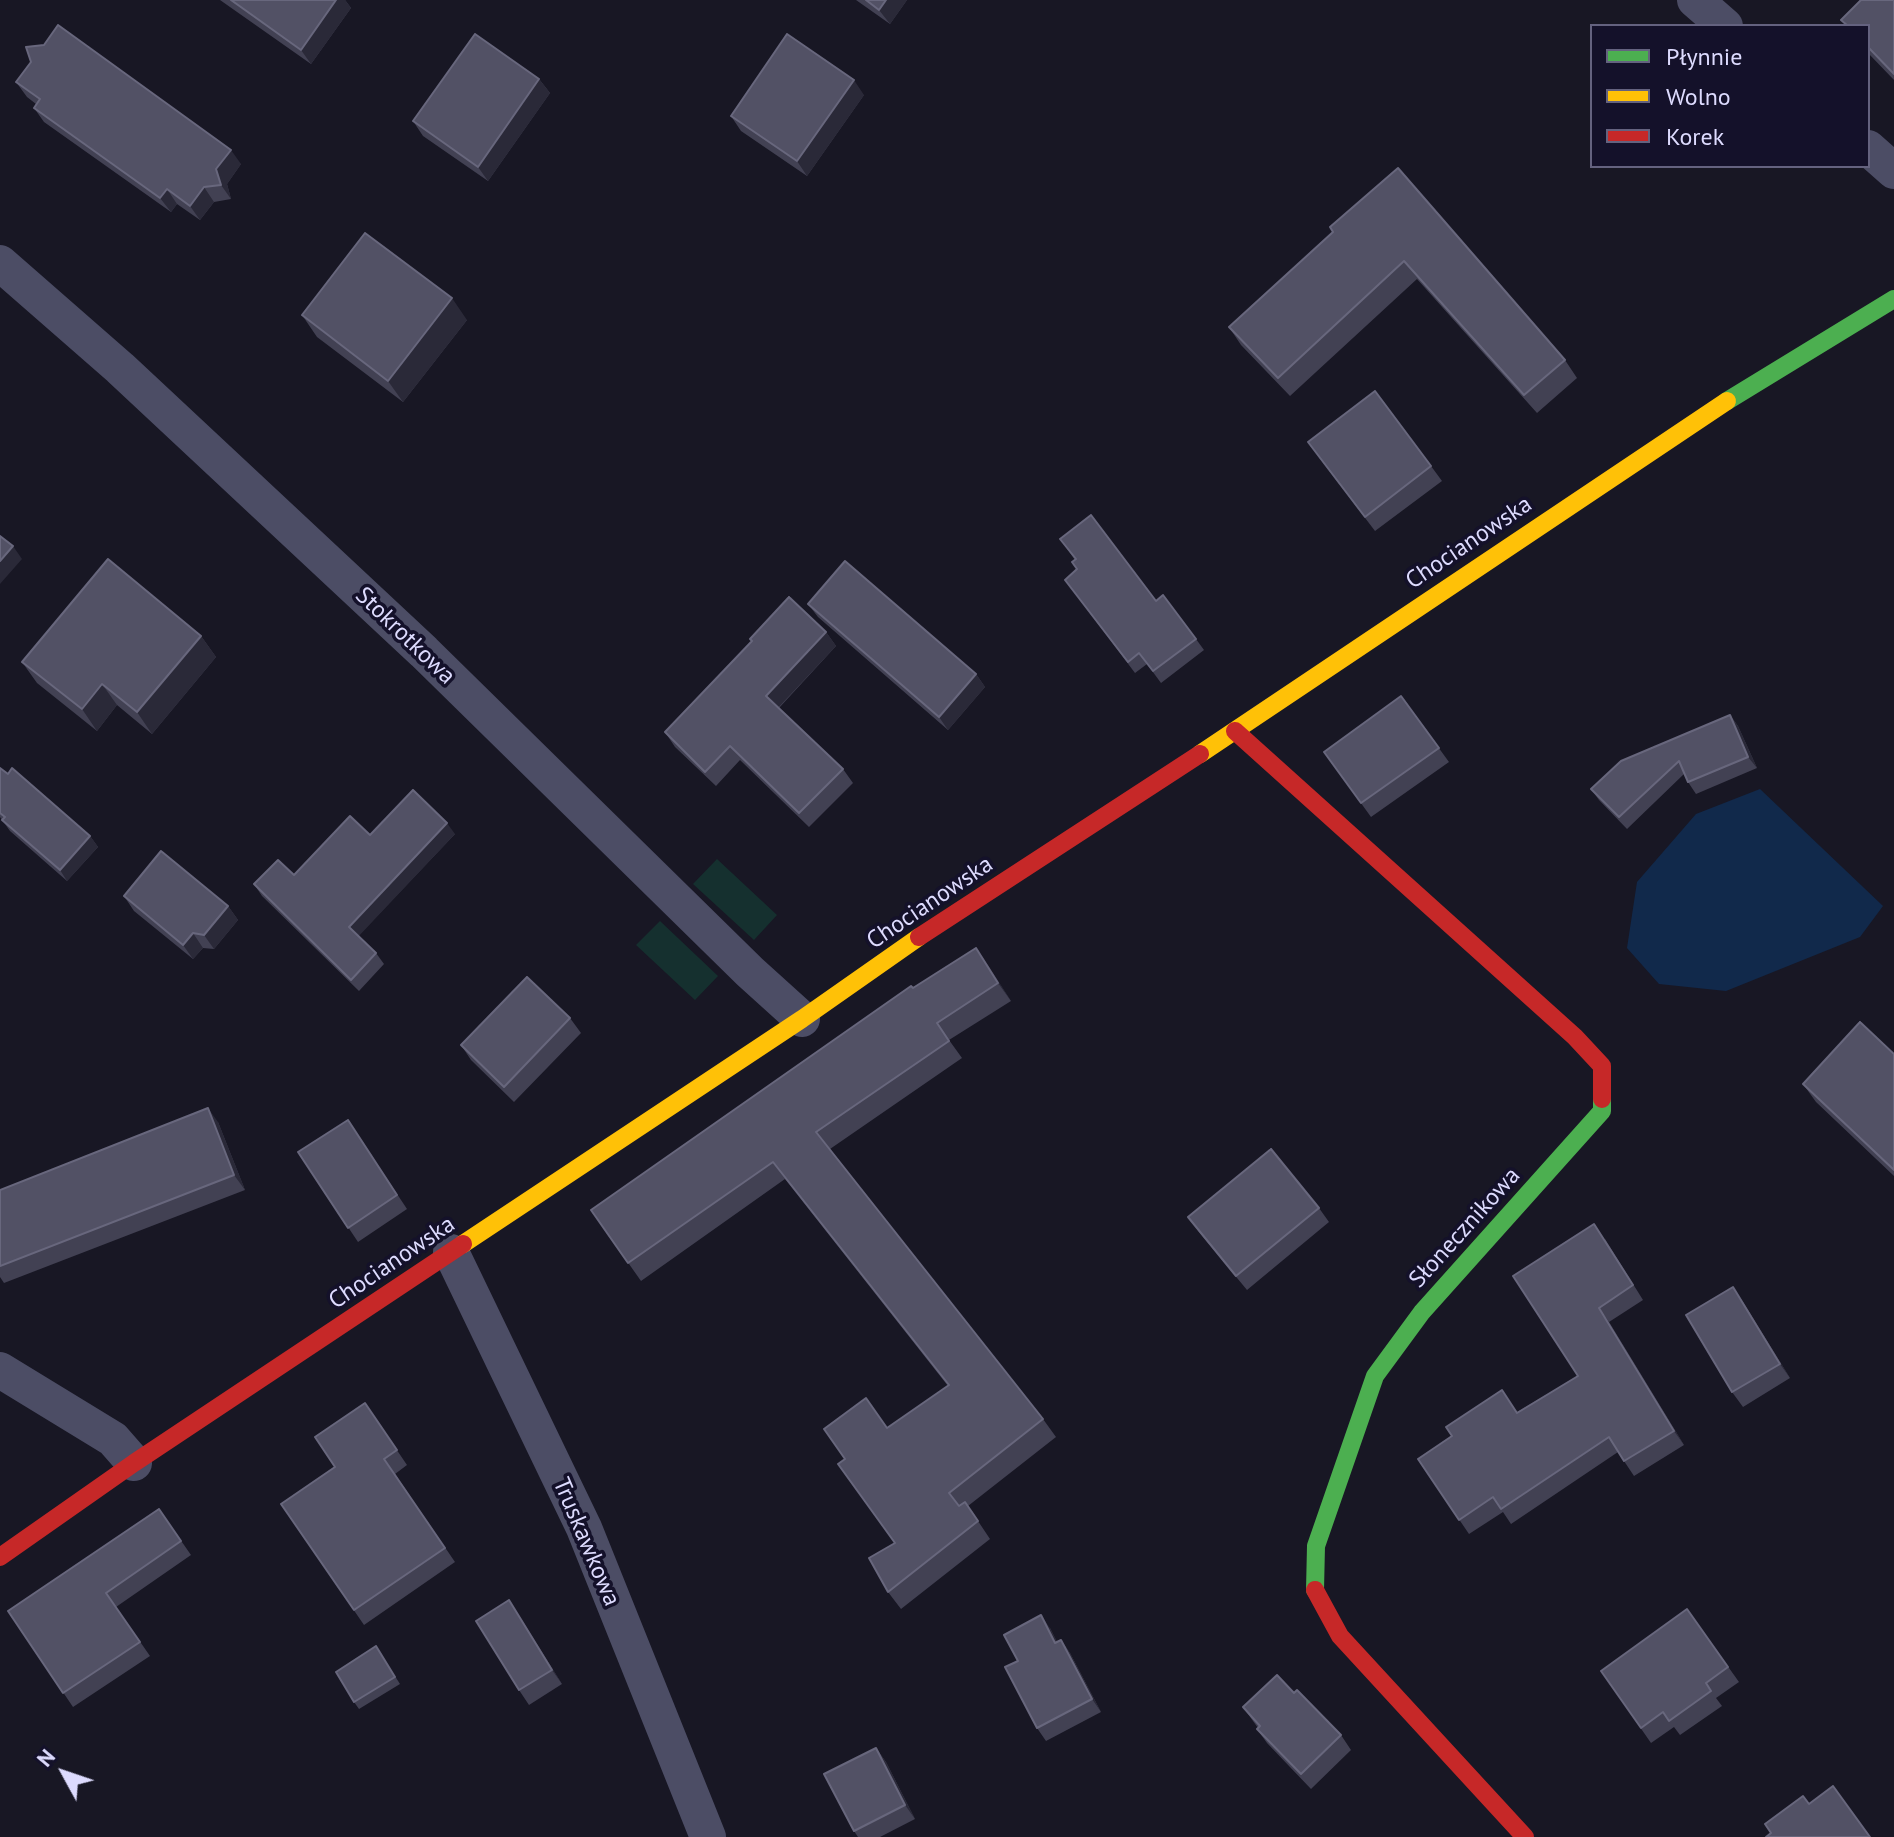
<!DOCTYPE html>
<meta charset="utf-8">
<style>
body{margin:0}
#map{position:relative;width:1894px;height:1837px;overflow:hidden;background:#181724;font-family:"PT Sans",sans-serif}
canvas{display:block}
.legend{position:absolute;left:1590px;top:24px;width:280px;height:144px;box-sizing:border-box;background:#14112a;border:2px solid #64627f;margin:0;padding:10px 14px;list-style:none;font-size:24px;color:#dddbfe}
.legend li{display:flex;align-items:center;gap:16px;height:40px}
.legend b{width:40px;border:2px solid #64627f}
.north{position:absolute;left:24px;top:1733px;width:80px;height:80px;-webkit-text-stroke:6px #14112a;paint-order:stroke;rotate:310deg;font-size:22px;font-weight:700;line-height:32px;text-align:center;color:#dddbfe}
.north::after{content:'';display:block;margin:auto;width:28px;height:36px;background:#dddbfe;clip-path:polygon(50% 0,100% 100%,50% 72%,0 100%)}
</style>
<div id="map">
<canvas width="1894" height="1837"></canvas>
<ul class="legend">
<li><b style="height:10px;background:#4caf50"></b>Płynnie</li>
<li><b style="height:10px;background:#ffc107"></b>Wolno</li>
<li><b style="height:10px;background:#c62828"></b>Korek</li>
</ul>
<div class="north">N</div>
</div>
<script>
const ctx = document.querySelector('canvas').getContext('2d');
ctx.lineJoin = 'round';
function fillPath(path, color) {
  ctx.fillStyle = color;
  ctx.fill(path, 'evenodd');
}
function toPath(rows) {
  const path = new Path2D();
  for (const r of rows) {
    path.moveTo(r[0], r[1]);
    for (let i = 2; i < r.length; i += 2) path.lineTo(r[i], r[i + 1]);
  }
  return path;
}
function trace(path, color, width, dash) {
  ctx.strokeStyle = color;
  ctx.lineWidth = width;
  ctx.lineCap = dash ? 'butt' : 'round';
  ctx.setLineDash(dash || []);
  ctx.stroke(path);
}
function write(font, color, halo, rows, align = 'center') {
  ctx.font = font + ' "PT Sans",sans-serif';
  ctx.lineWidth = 7;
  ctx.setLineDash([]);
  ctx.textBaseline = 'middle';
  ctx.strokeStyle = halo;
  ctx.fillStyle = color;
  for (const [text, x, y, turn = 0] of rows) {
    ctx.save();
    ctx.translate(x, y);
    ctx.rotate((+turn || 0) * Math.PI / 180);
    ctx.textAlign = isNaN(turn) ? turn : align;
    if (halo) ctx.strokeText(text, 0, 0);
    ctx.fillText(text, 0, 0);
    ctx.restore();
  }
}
fillPath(toPath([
 [717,859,777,915,754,940,693,884],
 [660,921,718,976,695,1000,636,945]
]), '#15302f');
fillPath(toPath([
 [1760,789,1883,906,1860,937,1726,991,1659,984,1627,948,1637,882,1696,814]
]), '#11294b');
trace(toPath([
 [1695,0,1725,26],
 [1868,148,1894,171],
 [0,263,120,368,424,652,750,972,802,1019],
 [451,1252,584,1528,708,1837],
 [0,1370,113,1439,134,1463]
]), '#4c4d65', 36);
trace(toPath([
 [1727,401,1894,299],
 [1315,1590,1316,1546,1375,1376,1422,1312,1602,1111,1602,1099]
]), '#4caf50', 18);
trace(toPath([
 [1200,754,1727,401],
 [463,1244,802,1019,919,937]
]), '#ffc107', 18);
trace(toPath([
 [1235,731,1575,1037,1602,1066,1602,1099],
 [919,937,1200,754],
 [0,1557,134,1463,463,1244],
 [1315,1590,1340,1636,1525,1837]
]), '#c62828', 18);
fillPath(toPath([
 [220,0,345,0,351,8,311,64],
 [856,0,907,0,890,24],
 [1859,0,1894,0,1894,80,1868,53,1868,26,1846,26,1841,20,1860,1],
 [539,79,550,93,488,181,423,136,413,121],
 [16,82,241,164,227,184,231,199,214,202,200,220,177,204,171,212,44,122,34,108,36,104,27,97],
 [864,95,807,176,741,131,731,116],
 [1398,168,1565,360,1577,378,1537,413,1417,279,1290,396,1241,345,1229,327,1333,232],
 [302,315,467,320,403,402,317,337],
 [1318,456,1431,466,1442,481,1375,531],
 [1060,539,1156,601,1196,639,1204,650,1161,683,1147,664,1135,673,1065,580,1077,569,1075,560],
 [808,604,976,674,985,687,948,730,818,617],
 [826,632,836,646,779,708,843,769,853,783,809,827,740,760,716,786,675,747,665,732],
 [201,636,216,657,152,734,117,705,97,731,37,683,22,662],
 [1401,696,1449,762,1371,817,1324,752],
 [1730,715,1738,726,1757,768,1696,794,1688,782,1684,774,1627,829,1599,800,1591,789],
 [0,768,90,836,98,847,67,881,10,831,0,817],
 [455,834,358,936,376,953,384,964,359,991,262,896,254,884,294,875,370,835],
 [124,896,228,906,238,920,214,949,203,948,193,959,134,911],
 [976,948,1011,1001,949,1040,962,1058,830,1149,1043,1419,1056,1437,968,1506,990,1539,901,1609,888,1592,895,1543,845,1459,948,1386,785,1179,641,1281,591,1210,913,988],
 [570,1018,581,1033,514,1102,471,1060,461,1045],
 [1894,1054,1894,1176,1816,1102,1803,1084],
 [348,1120,407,1209,358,1242,298,1152],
 [218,1122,245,1190,4,1283,0,1277,0,1190],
 [1319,1208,1329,1222,1247,1290,1199,1232,1188,1217],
 [1605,1239,1643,1300,1609,1322,1684,1445,1634,1476,1618,1452,1511,1524,1503,1512,1469,1534,1418,1459,1517,1412,1578,1376],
 [1743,1302,1790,1378,1743,1407,1732,1392],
 [365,1403,407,1465,395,1474,455,1562,364,1625,281,1504,335,1467],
 [159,1509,191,1555,116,1607,150,1656,73,1707,8,1611],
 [509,1600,562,1684,529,1705,519,1690],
 [1687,1609,1739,1682,1716,1698,1722,1706,1680,1735,1674,1727,1651,1743,1601,1671],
 [1050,1628,1057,1642,1061,1640,1070,1653,1101,1712,1046,1741,1037,1728,1018,1661],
 [381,1654,400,1684,359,1709,354,1702],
 [1294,1693,1341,1735,1351,1750,1311,1789,1267,1743,1257,1729,1258,1728,1243,1707],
 [876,1748,886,1762,915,1819,880,1837,858,1837,854,1831]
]), '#424153');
fillPath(toPath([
 [336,0,345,0,351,8,311,64,301,50],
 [886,0,907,0,890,24,879,10],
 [539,79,550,93,488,181,478,167],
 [854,80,864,95,807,176,797,161],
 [231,150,241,164,227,184,231,199,221,185,216,169],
 [204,187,214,202,200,220,190,206],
 [167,189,177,204,171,212,160,198],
 [452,298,467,320,403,402,388,381],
 [13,546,22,559,0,584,0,561],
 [826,632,836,646,776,710,766,696],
 [201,636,216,657,152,734,137,712],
 [976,674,985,687,948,730,939,717],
 [102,684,117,705,97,731,82,709],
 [1730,715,1738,726,1757,768,1748,757],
 [447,823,455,834,357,938,349,927],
 [90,836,98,847,67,881,60,870],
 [228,906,238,920,214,949,204,935],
 [193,933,203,948,193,959,183,945],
 [976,948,988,965,1011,1001,998,983],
 [208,1108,218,1122,245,1190,234,1175],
 [1733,1287,1743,1302,1790,1378,1780,1364],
 [1599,1308,1609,1322,1684,1445,1674,1431],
 [509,1600,519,1615,562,1684,552,1670],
 [1041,1615,1050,1628,1064,1655,1055,1643],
 [1061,1640,1070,1653,1101,1712,1092,1699],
 [876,1748,886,1762,915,1819,905,1805]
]), '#2a2938');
const building = toPath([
 [231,0,336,0,301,50,231,0],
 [866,0,886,0,879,10,866,0],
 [1861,0,1894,0,1894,74,1868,47,1868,26,1848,26,1841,20,1861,0],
 [58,25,231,150,216,169,221,185,204,187,190,206,167,189,160,198,34,108,40,99,16,82,31,62,26,47,44,45,58,25],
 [475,34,539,79,478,167,413,121,475,34],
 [787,34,854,80,797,161,731,116,787,34],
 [1398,168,1565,360,1524,395,1404,261,1278,378,1229,327,1333,232,1330,227,1398,168],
 [365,233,452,298,388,381,302,315,365,233],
 [1375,391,1431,466,1365,517,1308,442,1375,391],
 [1091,515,1156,601,1163,595,1196,639,1153,671,1139,653,1128,662,1065,580,1077,569,1072,562,1076,559,1060,539,1091,515],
 [0,536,13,546,0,561,0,536],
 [108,559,201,636,137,712,102,684,82,709,22,662,108,559],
 [845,561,976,674,939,717,808,604,845,561],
 [789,597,826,632,766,696,843,769,799,813,730,746,705,772,665,732,752,641,750,639,789,597],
 [1401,696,1439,748,1361,803,1324,752,1401,696],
 [1730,715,1748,757,1688,782,1679,761,1619,817,1591,789,1621,761,1730,715],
 [0,768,8,774,12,768,90,836,60,870,2,820,5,817,0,813,0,768],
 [413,790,447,823,349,927,376,953,351,980,254,884,278,860,294,875,350,816,370,835,413,790],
 [161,851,228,906,204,935,193,933,183,945,124,896,161,851],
 [976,948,998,983,937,1023,949,1041,816,1132,1043,1419,949,1493,959,1506,965,1502,978,1521,888,1592,869,1558,895,1543,838,1464,845,1459,824,1429,866,1398,887,1428,949,1385,773,1162,628,1263,591,1210,911,986,913,988,976,948],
 [527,977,570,1018,504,1087,461,1045,527,977],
 [1860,1022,1894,1054,1894,1170,1803,1084,1860,1022],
 [208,1108,234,1175,0,1266,0,1190,208,1108],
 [348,1120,397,1195,348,1228,298,1152,348,1120],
 [1271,1149,1319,1208,1236,1276,1188,1217,1271,1149],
 [1594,1224,1633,1285,1599,1308,1674,1431,1624,1461,1609,1437,1501,1509,1493,1497,1459,1520,1418,1459,1452,1436,1446,1427,1502,1390,1517,1413,1578,1376,1513,1276,1594,1224],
 [1733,1287,1780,1364,1732,1392,1686,1315,1733,1287],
 [365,1403,397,1450,384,1459,445,1548,354,1610,281,1504,335,1467,315,1437,365,1403],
 [159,1509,181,1541,106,1593,140,1642,63,1693,8,1611,159,1509],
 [509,1600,552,1670,519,1690,476,1621,509,1600],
 [1687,1609,1728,1667,1706,1683,1711,1691,1669,1721,1663,1712,1641,1728,1601,1671,1687,1609],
 [1041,1615,1055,1643,1061,1640,1092,1699,1037,1728,1005,1667,1018,1661,1004,1635,1041,1615],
 [376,1646,395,1677,354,1702,336,1672,376,1646],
 [1277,1675,1294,1693,1297,1690,1341,1735,1301,1774,1257,1729,1260,1726,1243,1707,1277,1675],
 [876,1748,905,1805,854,1831,824,1774,876,1748],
 [1833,1786,1870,1837,1766,1837,1771,1833,1765,1824,1803,1796,1809,1804,1833,1786]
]);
fillPath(building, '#525165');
trace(building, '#68677d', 2);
write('24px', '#dddbfe', '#14112a', [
 ["Chocianowska",1469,543,-34],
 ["Stokrotkowa",405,636,44],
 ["Chocianowska",930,903,-34],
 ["Słonecznikowa",1465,1228,-48],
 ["Chocianowska",392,1263,-34],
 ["Truskawkowa",586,1542,67]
]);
</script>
